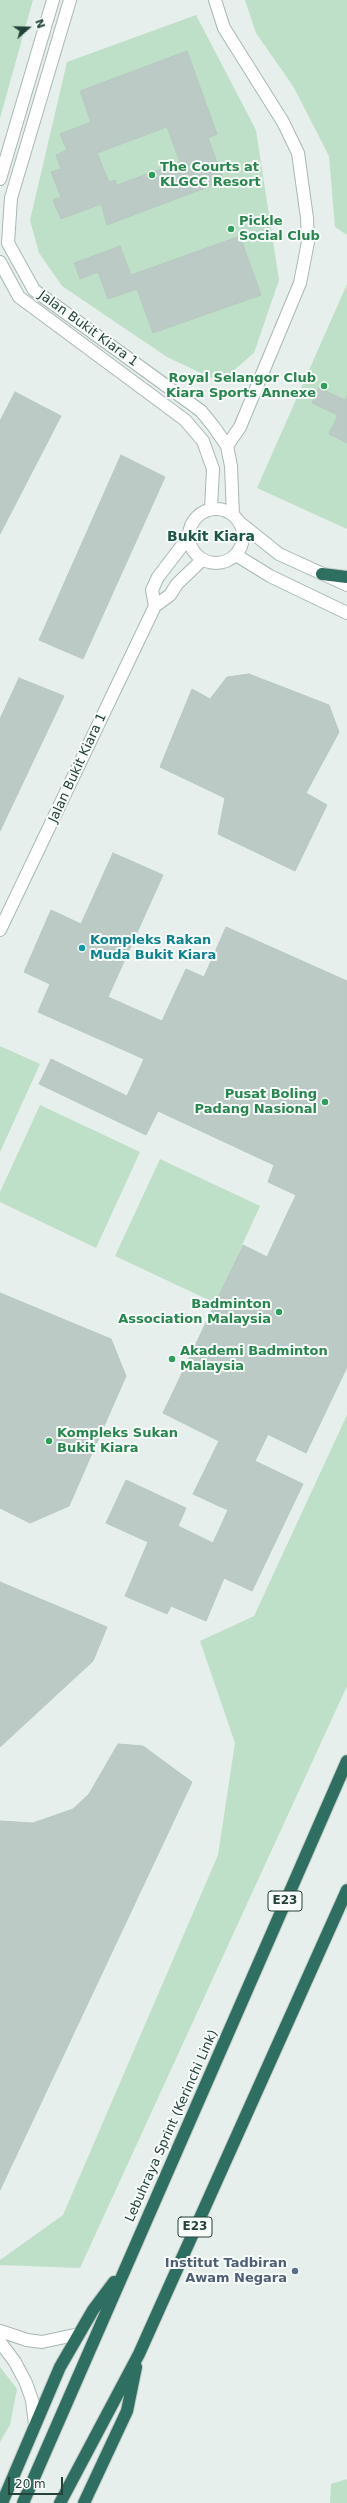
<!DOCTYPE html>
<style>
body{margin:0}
#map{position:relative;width:347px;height:2503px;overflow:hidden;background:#e6efeb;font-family:"DejaVu Sans",sans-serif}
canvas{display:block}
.north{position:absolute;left:8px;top:8px;width:40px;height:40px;-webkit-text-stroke:3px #f7fbf9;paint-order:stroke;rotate:70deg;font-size:11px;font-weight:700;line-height:16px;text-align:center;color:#24423a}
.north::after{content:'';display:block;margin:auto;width:14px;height:18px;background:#24423a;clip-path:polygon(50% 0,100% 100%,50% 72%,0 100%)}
.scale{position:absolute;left:8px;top:2477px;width:55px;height:18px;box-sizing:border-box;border:2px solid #24423a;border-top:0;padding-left:5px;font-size:12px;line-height:14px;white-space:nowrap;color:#24423a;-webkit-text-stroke:3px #f7fbf9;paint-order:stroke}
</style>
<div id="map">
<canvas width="347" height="2503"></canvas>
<div class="north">N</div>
<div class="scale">20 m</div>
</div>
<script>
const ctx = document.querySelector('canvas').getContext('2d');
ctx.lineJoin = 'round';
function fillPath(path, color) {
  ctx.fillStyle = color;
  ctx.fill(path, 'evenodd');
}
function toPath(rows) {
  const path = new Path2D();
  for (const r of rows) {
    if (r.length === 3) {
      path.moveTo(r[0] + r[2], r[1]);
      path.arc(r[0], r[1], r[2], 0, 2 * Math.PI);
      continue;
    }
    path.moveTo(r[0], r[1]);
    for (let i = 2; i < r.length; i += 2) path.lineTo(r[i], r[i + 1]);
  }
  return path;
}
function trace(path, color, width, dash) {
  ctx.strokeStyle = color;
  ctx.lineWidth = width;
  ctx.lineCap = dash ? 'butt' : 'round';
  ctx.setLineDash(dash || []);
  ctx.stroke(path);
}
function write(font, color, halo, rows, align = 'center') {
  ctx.font = font + ' "DejaVu Sans",sans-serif';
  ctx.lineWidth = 4;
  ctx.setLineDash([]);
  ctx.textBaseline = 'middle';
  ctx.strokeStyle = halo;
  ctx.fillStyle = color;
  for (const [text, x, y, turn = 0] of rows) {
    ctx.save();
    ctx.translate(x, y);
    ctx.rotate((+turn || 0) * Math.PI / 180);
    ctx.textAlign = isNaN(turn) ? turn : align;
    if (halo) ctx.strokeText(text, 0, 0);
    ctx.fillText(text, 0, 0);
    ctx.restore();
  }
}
fillPath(toPath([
 [0,0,33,0,0,118],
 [245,0,347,0,347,235,335,227,329,156,293,86,256,33],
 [196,15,256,130,279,280,254,353,220,382,167,357,62,286,39,253,30,220,67,62],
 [347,284,347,529,257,488],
 [0,1046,40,1064,0,1152],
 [40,1105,140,1152,96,1248,0,1202,0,1192],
 [160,1159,260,1206,217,1300,267,1257,288,1211,347,1239,347,1367,306,1453,268,1435,246,1479,236,1474,220,1507,193,1494,219,1441,163,1413,215,1303,115,1256],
 [347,1415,347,1686,80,2268,0,2265,0,2260,63,2215,218,1855,235,1743,200,1641,254,1616],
 [0,2367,17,2389,10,2425,0,2442],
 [347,2479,347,2503,330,2503,331,2484]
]), '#bfe0c8');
const building = toPath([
 [187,51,217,134,208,138,224,181,107,225,101,204,61,219,53,200,61,197,51,172,61,169,56,155,67,150,60,134,91,122,80,91,187,51],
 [167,127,180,162,117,185,115,180,109,182,97,153,167,127],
 [240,236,261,295,153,333,137,289,108,299,98,272,80,279,74,263,120,246,131,275,240,236],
 [319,388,345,400,347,395,347,443,329,434,338,415,312,403,319,388],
 [15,392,61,416,0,534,0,421,15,392],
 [121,455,165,477,83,659,39,640,121,455],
 [249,674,329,705,339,732,306,793,327,805,295,871,218,834,225,798,160,767,192,689,210,699,227,677,249,674],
 [19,678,64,696,0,831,0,719,19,678],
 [113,853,163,875,108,997,162,1021,186,969,204,977,226,927,347,981,347,1367,306,1453,268,1434,255,1461,303,1484,252,1591,224,1578,206,1621,171,1606,167,1614,125,1596,148,1542,106,1523,126,1480,186,1508,178,1526,213,1543,228,1510,193,1494,219,1441,163,1413,243,1245,267,1257,296,1195,268,1182,274,1165,158,1111,146,1135,39,1084,51,1059,127,1096,144,1059,38,1012,50,984,24,972,51,910,81,924,113,853],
 [0,1293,111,1339,126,1376,69,1506,30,1523,0,1508,0,1293],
 [0,1582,107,1627,93,1661,0,1747,0,1582],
 [118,1744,143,1746,192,1782,0,2190,0,1821,33,1823,73,1809,89,1794,118,1744]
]);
fillPath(building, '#bbcac4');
trace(building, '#b8c9c2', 1);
const minor = toPath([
 [70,0,11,198,8,243,34,290,201,411,214,427,227,446,231,466,233,515],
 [215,0,224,28,283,122,298,153,307,218,308,242,300,283,240,427,227,446],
 [0,179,53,0],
 [0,262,19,297,185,420,203,441,213,469,211,509],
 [216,536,27],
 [239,522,279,554,347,585],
 [236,555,270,576,347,613],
 [155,606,152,590,158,577,188,538],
 [0,930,155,606,170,595,177,584,202,560],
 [0,2331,27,2340,42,2342,79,2334],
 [0,2342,15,2362,26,2383,32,2400,35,2425]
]);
const motorway = toPath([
 [322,574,347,577],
 [2,2503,60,2367,93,2310,114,2282],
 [23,2503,347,1761],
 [60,2503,139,2354,347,1890],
 [84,2503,127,2411,136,2367]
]);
trace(minor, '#a8b8b2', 14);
trace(motorway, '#c2cac8', 14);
trace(minor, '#fff', 12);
trace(motorway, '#2f6f62', 12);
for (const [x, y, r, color] of [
 [152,175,4,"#2e9e5b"],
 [231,229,4,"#2e9e5b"],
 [324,386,4,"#2e9e5b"],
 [82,948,4,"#0f9aa8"],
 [325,1102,4,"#2e9e5b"],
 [279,1312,4,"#2e9e5b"],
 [172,1359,4,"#2e9e5b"],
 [49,1441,4,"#2e9e5b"],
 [295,2271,4,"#5c6f8a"]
]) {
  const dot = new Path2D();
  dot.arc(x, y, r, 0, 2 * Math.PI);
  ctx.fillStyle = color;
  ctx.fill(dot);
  trace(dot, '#f7fbf9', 1.5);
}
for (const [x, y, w] of [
 [285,1901,34],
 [195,2227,34]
]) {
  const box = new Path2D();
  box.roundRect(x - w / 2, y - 10, w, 20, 3);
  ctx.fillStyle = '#f7fbf9';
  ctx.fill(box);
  trace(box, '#24423a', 1);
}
write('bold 12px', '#24423a', null, [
 ["E23",285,1901],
 ["E23",195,2227]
]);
write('bold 13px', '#27864d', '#f7fbf9', [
 ["The Courts at",160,168],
 ["KLGCC Resort",160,183],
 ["Pickle",239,222],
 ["Social Club",239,237],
 ["Royal Selangor Club",316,379,"right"],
 ["Kiara Sports Annexe",316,394,"right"],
 ["Pusat Boling",317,1095,"right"],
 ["Padang Nasional",317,1110,"right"],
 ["Badminton",271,1305,"right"],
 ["Association Malaysia",271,1320,"right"],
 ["Akademi Badminton",180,1352],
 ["Malaysia",180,1367],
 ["Kompleks Sukan",57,1434],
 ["Bukit Kiara",57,1449]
], 'left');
write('13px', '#24423a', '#f7fbf9', [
 ["Jalan Bukit Kiara 1",88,329,36],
 ["Jalan Bukit Kiara 1",78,768,-65],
 ["Lebuhraya Sprint (Kerinchi Link)",172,2126,-66]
]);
write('bold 13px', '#0d838f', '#f7fbf9', [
 ["Kompleks Rakan",90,941],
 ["Muda Bukit Kiara",90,956]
], 'left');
write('bold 13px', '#4e5e75', '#f7fbf9', [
 ["Institut Tadbiran",287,2264],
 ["Awam Negara",287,2279]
], 'right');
write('bold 14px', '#1f5548', '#f7fbf9', [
 ["Bukit Kiara",211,537]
]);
</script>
